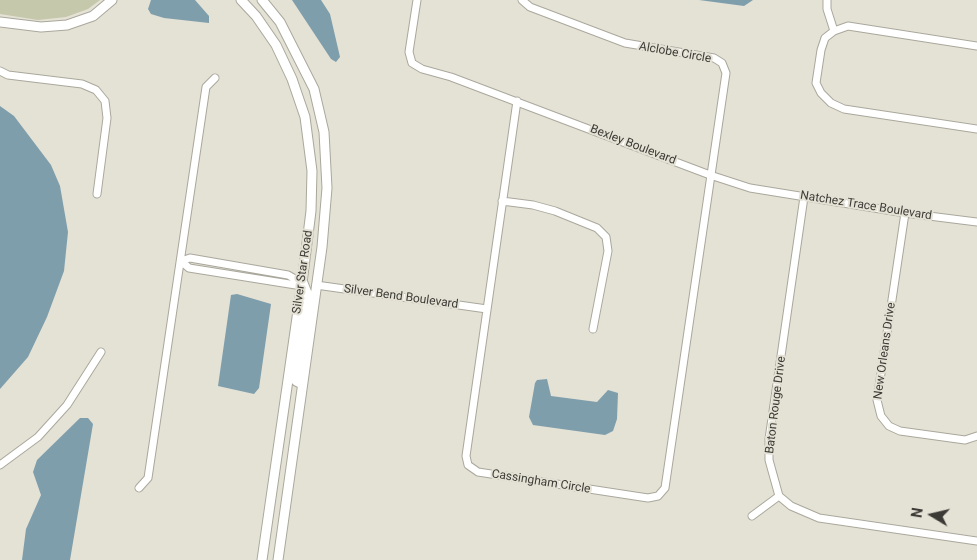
<!DOCTYPE html>
<style>
body{margin:0}
#map{position:relative;width:977px;height:560px;overflow:hidden;background:#e4e1d5;font-family:Roboto,sans-serif}
canvas{display:block}
.north{position:absolute;left:907px;top:490px;width:50px;height:50px;-webkit-text-stroke:4px #e4e1d5;paint-order:stroke;rotate:279deg;font-size:14px;font-weight:700;line-height:20px;text-align:center;color:#3b3a35}
.north::after{content:'';display:block;margin:auto;width:18px;height:22px;background:#3b3a35;clip-path:polygon(50% 0,100% 100%,50% 72%,0 100%)}
</style>
<div id="map">
<canvas width="977" height="560"></canvas>
<div class="north">N</div>
</div>
<script>
const ctx = document.querySelector('canvas').getContext('2d');
ctx.lineJoin = 'round';
function fillPath(path, color) {
  ctx.fillStyle = color;
  ctx.fill(path, 'evenodd');
}
function toPath(rows) {
  const path = new Path2D();
  for (const r of rows) {
    path.moveTo(r[0], r[1]);
    for (let i = 2; i < r.length; i += 2) path.lineTo(r[i], r[i + 1]);
  }
  return path;
}
function trace(path, color, width, dash) {
  ctx.strokeStyle = color;
  ctx.lineWidth = width;
  ctx.lineCap = dash ? 'butt' : 'round';
  ctx.setLineDash(dash || []);
  ctx.stroke(path);
}
function write(font, color, halo, rows, align = 'center') {
  ctx.font = font + ' Roboto,sans-serif';
  ctx.lineWidth = 4;
  ctx.setLineDash([]);
  ctx.textBaseline = 'middle';
  ctx.strokeStyle = halo;
  ctx.fillStyle = color;
  for (const [text, x, y, turn = 0] of rows) {
    ctx.save();
    ctx.translate(x, y);
    ctx.rotate((+turn || 0) * Math.PI / 180);
    ctx.textAlign = isNaN(turn) ? turn : align;
    if (halo) ctx.strokeText(text, 0, 0);
    ctx.fillText(text, 0, 0);
    ctx.restore();
  }
}
fillPath(toPath([
 [0,0,100,0,88,9,66,17,38,20,0,14]
]), '#c5c8ab');
fillPath(toPath([
 [151,0,195,0,209,16,209,23,164,18,151,14,148,9],
 [292,0,321,0,330,14,340,57,336,62,331,59],
 [699,0,753,0,744,6],
 [0,106,14,116,51,165,60,186,68,232,64,271,47,317,28,357,0,389],
 [237,294,271,304,259,388,254,394,218,386,231,295],
 [547,379,551,396,597,402,608,390,618,393,617,419,613,431,605,435,533,425,529,417,535,383,537,380],
 [80,418,88,418,93,424,70,560,22,560,26,529,41,495,33,472,37,460]
]), '#7e9eac');
const street = toPath([
 [417,0,409,52,412,63,422,69,451,77,710,175,750,188,905,213,977,222],
 [827,0,827,9,834,31],
 [977,46,848,26,834,31,825,38,821,50,816,83,821,93,831,103,844,109,977,129],
 [0,71,8,75,82,84,96,90,105,101,107,118,97,194],
 [517,101,466,456,468,465,478,472,648,498,658,496,665,488,726,73,722,63,714,58,625,43,530,7,522,0],
 [804,197,769,439,769,460,779,496,791,506,819,518,977,541],
 [502,201,533,205,555,211,597,228,606,237,608,251,593,329],
 [905,213,877,400,881,416,889,426,900,431,965,440,977,436],
 [181,261,190,258,288,275,302,283],
 [181,261,189,268,302,286],
 [316,285,487,309],
 [0,465,38,437,67,405,101,352],
 [139,488,148,478,206,87,215,78],
 [752,516,779,496]
]);
const secondary = toPath([
 [241,0,256,16,276,45,292,79,305,117,312,171,311,211,302,283,262,560],
 [262,0,280,22,314,89,324,132,327,188,322,247,278,560],
 [0,22,41,27,67,25,93,16,112,0],
 [302,384,296,381,307,309,307,293,303,283]
]);
trace(street, '#aaa89c', 9);
trace(secondary, '#aaa89c', 11);
trace(street, '#fff', 7);
trace(secondary, '#fff', 9);
write('12px', '#3b3a35', '#e4e1d5', [
 ["Alclobe Circle",675,53,10],
 ["Bexley Boulevard",633,145,21],
 ["Natchez Trace Boulevard",866,206,9],
 ["Silver Star Road",303,272,-82],
 ["Silver Bend Boulevard",401,297,8],
 ["New Orleans Drive",885,351,-82],
 ["Baton Rouge Drive",776,405,-83],
 ["Cassingham Circle",541,482,9]
]);
</script>
